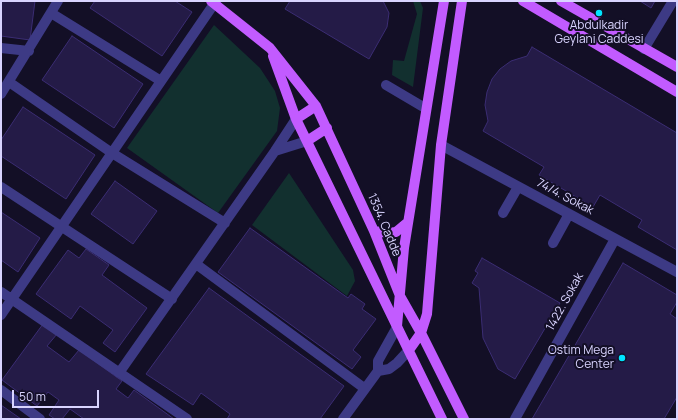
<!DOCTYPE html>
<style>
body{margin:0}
#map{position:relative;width:678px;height:420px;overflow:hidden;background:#130f26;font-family:Manrope,sans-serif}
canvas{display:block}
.frame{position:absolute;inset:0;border:2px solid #d9d4ff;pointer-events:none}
.scale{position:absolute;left:12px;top:390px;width:87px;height:18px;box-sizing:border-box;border:2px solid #d9d4ff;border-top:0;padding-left:5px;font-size:12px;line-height:14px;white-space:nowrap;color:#d9d4ff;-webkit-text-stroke:3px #130f26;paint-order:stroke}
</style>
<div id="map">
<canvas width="678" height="420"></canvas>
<div class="frame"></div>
<div class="scale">50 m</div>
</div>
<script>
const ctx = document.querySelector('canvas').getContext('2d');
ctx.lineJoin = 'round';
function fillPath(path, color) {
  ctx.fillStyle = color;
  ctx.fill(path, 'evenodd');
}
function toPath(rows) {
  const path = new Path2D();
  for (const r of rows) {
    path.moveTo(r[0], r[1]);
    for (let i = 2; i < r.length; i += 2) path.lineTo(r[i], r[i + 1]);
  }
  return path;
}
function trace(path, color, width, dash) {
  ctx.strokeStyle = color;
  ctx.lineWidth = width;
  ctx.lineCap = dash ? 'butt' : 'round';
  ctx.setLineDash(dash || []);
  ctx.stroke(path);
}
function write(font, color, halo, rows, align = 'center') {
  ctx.font = font + ' Manrope,sans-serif';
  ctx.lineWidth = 4;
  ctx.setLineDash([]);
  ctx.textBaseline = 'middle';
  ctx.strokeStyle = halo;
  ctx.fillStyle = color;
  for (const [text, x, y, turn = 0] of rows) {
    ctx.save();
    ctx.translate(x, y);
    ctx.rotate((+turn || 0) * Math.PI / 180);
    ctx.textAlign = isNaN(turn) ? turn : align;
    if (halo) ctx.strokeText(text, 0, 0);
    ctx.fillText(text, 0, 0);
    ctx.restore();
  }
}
fillPath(toPath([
 [413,1,420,1,423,8,413,87,392,75,393,60,404,61,417,14],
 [214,25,260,68,275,91,280,108,277,131,218,213,127,148],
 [289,173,353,270,355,281,347,296,252,225]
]), '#12302f');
const building = toPath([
 [1,1,35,1,30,40,1,36,1,1],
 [95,1,175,1,192,12,162,56,90,8,95,1],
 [290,1,383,1,389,13,387,27,369,59,285,9,290,1],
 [640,1,655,1,651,8,640,1],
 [72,36,143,84,114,128,42,80,72,36],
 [532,47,677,133,677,250,638,227,642,220,600,195,593,207,539,175,544,167,483,131,488,121,485,105,487,92,492,79,500,69,511,61,527,56,532,47],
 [23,107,95,155,66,199,1,156,1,140,23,107],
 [115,181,157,211,133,244,91,214,115,181],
 [1,212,40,238,18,272,1,260,1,212],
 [250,228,348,298,351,294,365,304,362,309,376,319,353,350,361,357,352,369,218,272,250,228],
 [86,249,109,265,102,275,147,308,115,352,103,343,113,330,80,306,71,319,36,294,68,250,79,258,86,249],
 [482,258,560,303,515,379,498,369,483,338,479,288,472,283,478,273,475,271,482,258],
 [623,263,677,295,677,302,670,314,677,319,677,397,664,419,532,419,623,263],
 [209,288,344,386,320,419,227,419,230,414,201,393,193,405,146,374,209,288],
 [43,324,57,334,47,346,69,362,79,350,122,381,116,389,128,398,134,390,174,419,84,419,70,409,62,419,55,419,49,415,59,400,48,392,37,406,2,380,43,324],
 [1,405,21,419,1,419,1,405]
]);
fillPath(building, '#241b47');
trace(building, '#3b2d73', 1);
trace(toPath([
 [51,13,161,81],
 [1,48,29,51],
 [644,49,673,1],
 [9,82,112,153,225,223],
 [386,85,425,108],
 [1,94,58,1],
 [441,145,677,272],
 [275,151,307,141],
 [1,187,172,299],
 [503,213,518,187],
 [553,243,569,214],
 [196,264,364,388],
 [1,292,187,419],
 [1,315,216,1],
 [378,371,389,369,397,363,409,350],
 [119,373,275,151,296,119],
 [1,390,40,419],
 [343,419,378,371,378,361,397,327],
 [515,419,615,239]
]), '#3d3a85', 10);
trace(toPath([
 [211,1,270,48,316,106,374,231,400,296,421,333,464,419],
 [523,1,677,92],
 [561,1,677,67],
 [273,56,296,119,442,419],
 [296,119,316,106],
 [307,141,327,128],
 [374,231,388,233,396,232,408,222],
 [397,326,404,248,444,1],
 [409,350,421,333,427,314,441,145,462,1]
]), '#c25bff', 10);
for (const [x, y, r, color] of [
 [599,13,4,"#00e5ff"],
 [622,358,4,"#00e5ff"]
]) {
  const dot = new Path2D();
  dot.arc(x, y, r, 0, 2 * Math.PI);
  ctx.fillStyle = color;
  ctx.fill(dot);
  trace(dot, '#130f26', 1.5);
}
write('12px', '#d9d4ff', '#130f26', [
 ["Abdulkadir",599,26],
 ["Geylani Caddesi",599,40],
 ["Ostim Mega",614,351,"right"],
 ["Center",614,365,"right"]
]);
write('12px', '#d9d4ff', '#130f26', [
 ["74/4. Sokak",565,197,28],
 ["1354. Cadde",384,225,67],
 ["1422. Sokak",565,302,-61]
]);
</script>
